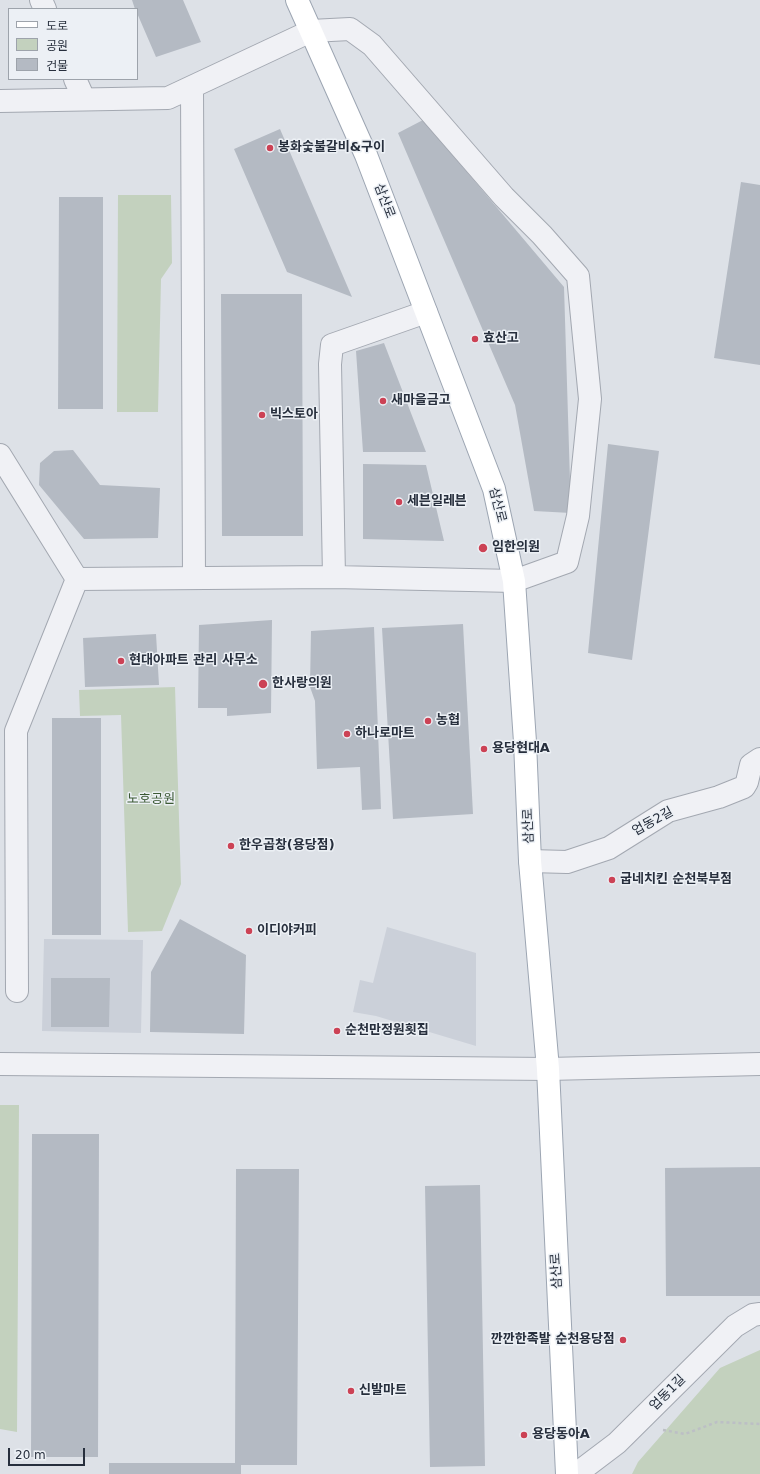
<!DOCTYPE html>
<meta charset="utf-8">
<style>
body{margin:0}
#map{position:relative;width:760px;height:1474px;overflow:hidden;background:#dde1e7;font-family:"DejaVu Sans","Noto Sans KR",sans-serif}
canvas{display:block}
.legend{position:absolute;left:8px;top:8px;width:130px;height:72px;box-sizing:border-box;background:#ecf0f5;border:1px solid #9da3ab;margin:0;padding:5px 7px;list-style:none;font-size:12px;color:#272f3d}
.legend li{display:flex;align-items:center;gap:8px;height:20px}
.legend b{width:20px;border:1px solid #9da3ab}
.scale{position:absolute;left:8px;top:1448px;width:77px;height:18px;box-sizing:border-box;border:2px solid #272f3d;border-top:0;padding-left:5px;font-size:12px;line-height:14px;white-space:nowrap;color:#272f3d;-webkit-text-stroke:3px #ecf0f5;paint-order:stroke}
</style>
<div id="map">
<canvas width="760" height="1474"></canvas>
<ul class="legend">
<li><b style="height:5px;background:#fff"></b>도로</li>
<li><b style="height:11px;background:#c3d1be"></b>공원</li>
<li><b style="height:11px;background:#b4bac3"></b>건물</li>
</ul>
<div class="scale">20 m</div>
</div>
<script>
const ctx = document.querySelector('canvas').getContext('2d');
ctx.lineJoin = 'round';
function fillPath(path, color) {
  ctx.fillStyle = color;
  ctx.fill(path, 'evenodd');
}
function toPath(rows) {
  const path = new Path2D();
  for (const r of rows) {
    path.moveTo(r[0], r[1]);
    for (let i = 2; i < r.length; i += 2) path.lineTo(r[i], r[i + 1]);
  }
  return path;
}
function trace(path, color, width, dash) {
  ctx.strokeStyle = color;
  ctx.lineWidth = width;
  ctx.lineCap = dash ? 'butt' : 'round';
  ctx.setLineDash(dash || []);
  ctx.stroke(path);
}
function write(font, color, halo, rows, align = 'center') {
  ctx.font = font + ' "DejaVu Sans","Noto Sans KR",sans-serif';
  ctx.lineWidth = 3;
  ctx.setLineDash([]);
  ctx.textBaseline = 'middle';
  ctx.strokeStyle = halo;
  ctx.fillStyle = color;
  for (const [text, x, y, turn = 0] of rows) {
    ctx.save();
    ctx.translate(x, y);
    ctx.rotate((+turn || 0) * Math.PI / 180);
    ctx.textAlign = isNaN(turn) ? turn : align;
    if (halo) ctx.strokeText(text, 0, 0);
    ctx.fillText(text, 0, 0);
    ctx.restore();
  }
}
fillPath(toPath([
 [387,927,476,953,476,1046,376,1016,353,1012,360,980,373,983],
 [44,939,143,940,141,1033,42,1031]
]), '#cbd0d9');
fillPath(toPath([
 [118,195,171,195,172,263,161,279,158,412,117,412],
 [175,687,181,884,162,931,128,932,121,715,80,716,79,690],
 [0,1105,19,1105,17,1432,0,1429],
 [760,1350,760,1474,632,1474,638,1462,720,1368]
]), '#c3d1be');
fillPath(toPath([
 [132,0,183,0,201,42,156,57,137,13,137,9,135,9],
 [423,120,564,287,571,513,534,511,515,405,398,133],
 [280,129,352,297,287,272,234,149],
 [741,182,760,185,760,365,714,358],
 [59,197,103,197,103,409,58,409],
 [221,294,302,294,303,536,222,536],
 [384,343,426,452,363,452,356,351],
 [608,444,659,451,632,660,588,653],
 [73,450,100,485,160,488,158,538,84,539,39,485,40,463,54,451],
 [363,464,426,465,444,541,363,539],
 [272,620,271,713,227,716,227,708,198,708,199,625],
 [463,624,473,814,393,819,382,628],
 [374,627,381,809,362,810,360,767,317,769,315,701,310,687,311,631],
 [156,634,159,685,85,687,83,638],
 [52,718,101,718,101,935,52,935],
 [180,919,246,955,244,1034,150,1032,151,972],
 [51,978,110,978,109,1027,51,1027],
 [32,1134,99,1134,98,1457,31,1457],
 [760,1167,760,1296,666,1296,665,1168],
 [236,1169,299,1169,297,1465,241,1465,241,1474,109,1474,109,1463,235,1463],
 [480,1185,485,1466,430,1467,425,1186]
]), '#b4bac3');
const minor = toPath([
 [41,0,45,9],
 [75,79,84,99],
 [192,87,194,578],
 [0,101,168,98,311,31,350,29,372,45,504,197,542,235,578,276,590,399,578,516,567,562,514,581,334,577,77,579,0,455],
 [334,577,330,364,332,345,426,312],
 [530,861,567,862,609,848,668,811,719,797,744,787,747,782,751,765,760,759],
 [17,991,16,731,77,579],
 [0,1064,548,1069,760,1064],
 [576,1474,617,1443,735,1326,753,1315,760,1314]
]);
const major = toPath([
 [297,0,366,155,494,489,514,581,525,742,530,861,548,1069,567,1474]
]);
trace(minor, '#a3a8b1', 24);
trace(major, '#9ca5b2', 24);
trace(toPath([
 [663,1430,685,1434,717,1422,760,1424]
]), '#bcbfc5', 2.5, [3, 3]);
trace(minor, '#f0f1f5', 22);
trace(major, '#fff', 22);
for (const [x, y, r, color] of [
 [270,148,4,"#cc4255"],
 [475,339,4,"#cc4255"],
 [383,401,4,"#cc4255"],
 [262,415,4,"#cc4255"],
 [399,502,4,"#cc4255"],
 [483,548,5,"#cc4255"],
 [121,661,4,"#cc4255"],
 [263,684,5,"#cc4255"],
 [428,721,4,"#cc4255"],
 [347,734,4,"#cc4255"],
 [484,749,4,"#cc4255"],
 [231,846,4,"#cc4255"],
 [612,880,4,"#cc4255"],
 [249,931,4,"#cc4255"],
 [337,1031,4,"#cc4255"],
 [623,1340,4,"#cc4255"],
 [351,1391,4,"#cc4255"],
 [524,1435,4,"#cc4255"]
]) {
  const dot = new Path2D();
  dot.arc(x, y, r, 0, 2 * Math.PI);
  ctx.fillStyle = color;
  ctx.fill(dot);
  trace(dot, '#ecf0f5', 1.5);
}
write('bold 13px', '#272f3d', '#ecf0f5', [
 ["봉화숯불갈비&구이",278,148],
 ["효산고",483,339],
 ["새마을금고",391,401],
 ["빅스토아",270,415],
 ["세븐일레븐",407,502],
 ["임한의원",492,548],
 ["현대아파트 관리 사무소",129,661],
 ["한사랑의원",272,684],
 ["농협",436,721],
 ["하나로마트",355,734],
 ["용당현대A",492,749],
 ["한우곱창(용당점)",239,846],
 ["굽네치킨 순천북부점",620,880],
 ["이디야커피",257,931],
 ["순천만정원횟집",345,1031],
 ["깐깐한족발 순천용당점",615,1340,"right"],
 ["신발마트",359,1391],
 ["용당동아A",532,1435]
], 'left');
write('13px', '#272f3d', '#ecf0f5', [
 ["삼산로",384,201,69],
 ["삼산로",497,505,76],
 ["업동2길",653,822,-29],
 ["삼산로",529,826,-92],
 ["삼산로",557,1271,-93],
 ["업동1길",668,1393,-45]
]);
write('13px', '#3b5934', '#ecf0f5', [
 ["노호공원",151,800]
]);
</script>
